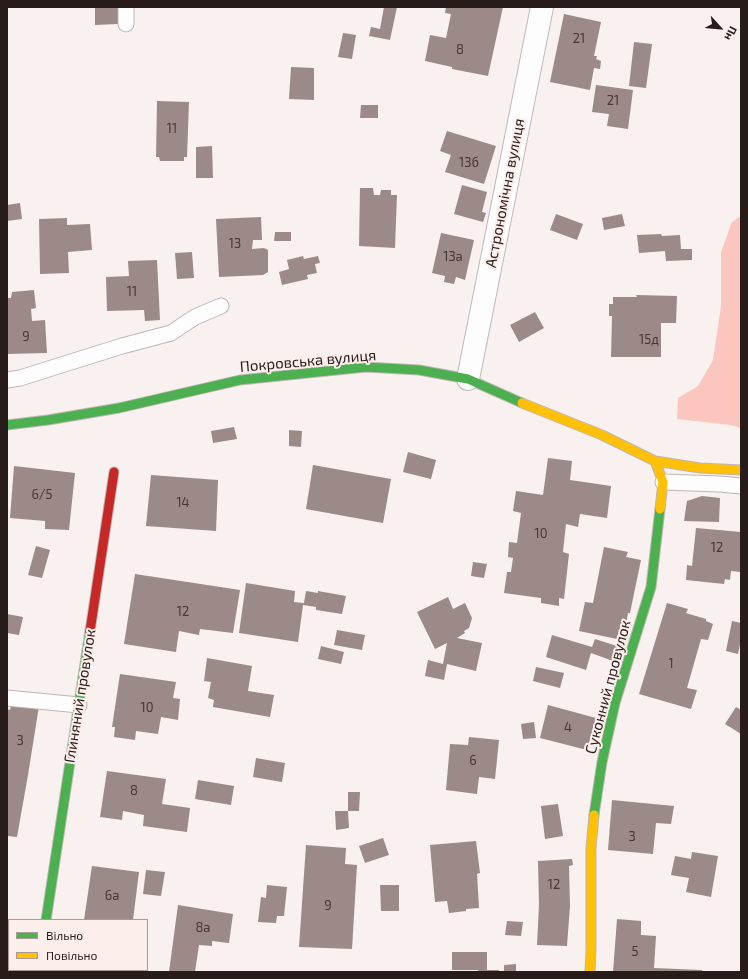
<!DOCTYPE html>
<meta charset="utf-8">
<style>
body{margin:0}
#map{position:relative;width:748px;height:979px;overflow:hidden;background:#f8f1ef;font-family:"Exo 2",sans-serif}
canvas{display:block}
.frame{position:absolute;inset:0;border:8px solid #281c1a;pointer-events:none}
.legend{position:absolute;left:8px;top:919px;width:140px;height:52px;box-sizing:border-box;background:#fceeeb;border:1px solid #a79a97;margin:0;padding:5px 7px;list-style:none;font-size:12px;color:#281c1a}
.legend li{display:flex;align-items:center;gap:8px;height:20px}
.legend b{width:20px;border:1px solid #a79a97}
.north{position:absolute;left:700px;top:8px;width:40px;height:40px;-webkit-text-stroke:3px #fceeeb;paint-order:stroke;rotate:117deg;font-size:11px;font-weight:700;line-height:16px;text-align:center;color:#281c1a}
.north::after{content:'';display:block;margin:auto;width:14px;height:18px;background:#281c1a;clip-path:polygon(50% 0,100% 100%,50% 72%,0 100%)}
</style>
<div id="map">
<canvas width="748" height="979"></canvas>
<div class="frame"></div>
<ul class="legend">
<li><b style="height:5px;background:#4caf50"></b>Вільно</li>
<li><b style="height:5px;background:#ffc107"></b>Повільно</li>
</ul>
<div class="north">Пн</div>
</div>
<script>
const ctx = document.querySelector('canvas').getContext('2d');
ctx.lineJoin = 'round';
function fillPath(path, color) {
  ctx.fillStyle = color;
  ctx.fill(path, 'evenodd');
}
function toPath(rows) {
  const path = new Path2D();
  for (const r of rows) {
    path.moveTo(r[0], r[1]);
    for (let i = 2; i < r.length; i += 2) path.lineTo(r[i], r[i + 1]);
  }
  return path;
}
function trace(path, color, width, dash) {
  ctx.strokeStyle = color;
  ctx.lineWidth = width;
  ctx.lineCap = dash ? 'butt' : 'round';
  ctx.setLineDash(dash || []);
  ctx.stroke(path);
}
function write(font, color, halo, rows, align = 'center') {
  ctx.font = font + ' "Exo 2",sans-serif';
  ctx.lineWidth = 4;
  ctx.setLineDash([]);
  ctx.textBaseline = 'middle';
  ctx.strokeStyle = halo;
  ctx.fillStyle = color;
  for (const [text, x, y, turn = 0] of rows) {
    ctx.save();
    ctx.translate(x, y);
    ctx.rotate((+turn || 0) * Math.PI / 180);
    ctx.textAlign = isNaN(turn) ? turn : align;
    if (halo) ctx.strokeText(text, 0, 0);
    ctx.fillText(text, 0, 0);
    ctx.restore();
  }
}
fillPath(toPath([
 [741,216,741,428,730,425,677,419,678,398,698,386,713,360,721,306,721,252,732,222]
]), '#fac6be');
fillPath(toPath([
 [95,7,118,7,118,24,95,25],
 [384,7,397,7,390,40,369,36,371,27,380,29],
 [446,7,503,7,488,76,452,69,452,67,425,61,430,35,446,38,451,14,445,13],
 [564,14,601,22,594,56,597,56,596,59,601,61,600,69,594,68,590,90,550,82],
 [343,33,356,35,352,59,338,57],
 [634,42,652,44,646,88,629,86],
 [291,67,314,68,314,100,289,99],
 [596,85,633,90,628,129,607,126,609,114,592,112],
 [157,101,189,102,187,157,184,157,184,161,160,161,159,157,156,157],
 [361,105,378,105,378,118,360,118],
 [447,131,496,146,484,184,445,172,451,155,440,151],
 [212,146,213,178,196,178,196,147],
 [462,185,487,192,482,212,486,213,483,222,454,214],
 [360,188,373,188,374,195,380,195,381,190,391,190,391,195,397,195,395,248,359,246],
 [20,203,22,219,7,221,7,205],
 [556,214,583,224,577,240,550,230],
 [622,214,625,226,604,230,602,218],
 [261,217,262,240,253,240,252,249,264,248,268,250,268,272,263,275,219,277,216,219],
 [67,218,67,225,90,224,92,250,68,252,69,273,40,274,39,219],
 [275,232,291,232,291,241,274,241],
 [441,233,474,240,465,280,456,277,454,284,444,282,445,276,432,273],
 [661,234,662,236,680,235,681,249,692,249,692,260,666,261,665,251,639,253,637,235],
 [192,252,194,278,177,279,175,253],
 [303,256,304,259,318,256,320,263,315,264,317,273,307,275,308,279,282,285,279,272,289,269,287,260],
 [157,260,160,320,145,321,144,310,107,311,106,277,129,276,128,261],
 [34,290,36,308,31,309,32,321,45,320,47,353,7,354,7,298,11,298,12,292],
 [636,295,677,296,676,323,661,323,661,357,611,357,612,316,609,316,609,304,613,304,613,297,637,297],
 [535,312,544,328,519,342,510,325],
 [234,427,237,439,213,443,211,431],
 [289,430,302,431,301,447,289,446],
 [408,452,436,460,431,479,403,472],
 [548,458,572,461,570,480,611,486,607,518,580,514,578,527,566,524,563,552,569,554,564,599,559,598,559,606,541,603,541,598,504,593,507,572,511,572,513,558,508,557,509,542,517,543,521,513,513,511,516,491,543,495],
 [313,465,391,479,383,523,306,509],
 [14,466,75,473,69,530,45,529,45,521,10,518],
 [151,475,218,480,216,531,146,526],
 [702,496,720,498,719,522,684,521,687,501],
 [696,528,741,532,741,572,731,571,730,580,725,579,724,584,686,580,687,565,692,566],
 [36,546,50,550,42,578,28,575],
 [604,547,628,552,626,557,641,560,630,613,628,613,624,635,618,634,617,639,579,631,585,602,593,603],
 [473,562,487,564,484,578,471,576],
 [135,574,240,590,233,633,200,629,199,635,179,631,176,652,124,644],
 [246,583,295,591,294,602,304,603,306,591,318,593,318,591,346,596,342,614,316,610,316,607,303,605,298,642,239,633],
 [448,597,453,609,465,603,472,618,469,628,464,631,465,633,457,638,482,643,476,671,447,664,444,680,425,676,428,660,443,664,447,643,435,649,417,612],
 [667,603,688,609,686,613,706,619,706,621,713,624,708,640,701,639,687,688,697,690,691,709,639,694],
 [7,614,23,617,19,635,7,633],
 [732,621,741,623,741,640,738,654,726,651],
 [337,630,365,635,362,650,334,645],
 [552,635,592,647,595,639,617,646,613,661,591,653,586,670,546,657],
 [321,646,344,652,341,664,318,659],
 [207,658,252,666,248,691,274,695,270,717,213,707,214,700,208,698,211,682,204,681],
 [536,667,564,673,560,688,533,681],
 [120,674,176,682,173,698,180,699,178,720,161,717,158,734,136,731,135,740,114,737,115,727,112,727],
 [12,701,39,706,28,775,17,837,7,836,7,709,10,710],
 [548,705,596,718,587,750,540,738],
 [736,707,741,710,741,734,725,724],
 [534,722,536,738,523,739,521,724],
 [469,737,499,740,495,779,479,777,477,794,446,790,450,744,468,745],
 [256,758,285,763,282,782,253,777],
 [107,771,166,779,162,804,190,808,187,832,143,826,144,815,123,811,122,820,100,817],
 [198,780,234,786,231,805,195,799],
 [348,792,360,792,359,811,348,811],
 [612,800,674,806,671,824,656,823,653,854,608,850],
 [558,804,563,836,545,839,541,806],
 [335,811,348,811,349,828,336,830],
 [383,838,389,855,365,863,359,846],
 [476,841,480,873,477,874,479,908,466,909,466,911,449,913,447,901,435,902,430,845],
 [306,845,346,848,345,864,357,865,352,949,299,947],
 [692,852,718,856,711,897,686,892,689,878,671,875,675,856,691,859],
 [572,859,573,865,569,866,570,906,567,946,537,945,539,905,538,861],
 [92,866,139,872,133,920,84,920],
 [146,870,165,872,161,896,143,894],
 [267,885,287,887,284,916,277,916,276,923,258,922,261,897,266,898],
 [380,885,399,885,399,911,381,911],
 [178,905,233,914,229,943,212,941,212,946,199,945,195,972,169,972],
 [617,919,641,921,641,935,656,936,654,968,702,970,702,972,613,972],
 [507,921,523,922,521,936,505,935],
 [452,952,487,952,487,970,499,970,499,972,479,972,478,970,452,970],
 [516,964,516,972,504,972,504,965],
 [78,970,124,970,130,971,130,972,78,972]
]), '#9c8a88');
const lane = toPath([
 [126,24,126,7],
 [7,380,20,378,122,346,171,333,195,317,221,306],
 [663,482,719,484,741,486],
 [7,698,79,705]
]);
const street = toPath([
 [468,379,542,7],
 [39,972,39,970]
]);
const fast = toPath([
 [7,425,48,420,119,408,240,380,366,367,419,370,468,379,522,403],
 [594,815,602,762,615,703,651,587,660,509],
 [46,920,90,631]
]);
const slow = toPath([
 [522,403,602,435,655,461,700,468,741,470],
 [655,461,663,482,660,509],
 [590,972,591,949,591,848,594,815]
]);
const jam = toPath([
 [90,631,114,472]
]);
trace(lane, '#bfb6b4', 17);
trace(street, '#bfb6b4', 24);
trace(fast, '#bfb6b4', 11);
trace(slow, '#bfb6b4', 11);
trace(jam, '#bfb6b4', 11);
trace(lane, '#fefdfd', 15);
trace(street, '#fefdfd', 22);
trace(fast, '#4caf50', 9);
trace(slow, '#ffc107', 9);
trace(jam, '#c62828', 9);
write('13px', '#453836', null, [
 ["21",579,39],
 ["8",460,50],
 ["21",613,101],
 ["11",172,129],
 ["13б",469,163],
 ["13",235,244],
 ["13а",453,257],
 ["11",132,292],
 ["9",26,337],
 ["15д",649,340],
 ["6/5",42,495],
 ["14",183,503],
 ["10",541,534],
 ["12",717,548],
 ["12",183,612],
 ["1",671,664],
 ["10",147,708],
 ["4",568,728],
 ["3",20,741],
 ["6",473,761],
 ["8",134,791],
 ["3",632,837],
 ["12",554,885],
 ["6а",112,896],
 ["9",328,906],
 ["8а",203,928],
 ["5",635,952]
]);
write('15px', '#281c1a', '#fceeeb', [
 ["Астрономічна вулиця",505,193,-79],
 ["Покровська вулиця",308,361,-5],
 ["Суконний провулок",608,687,-75],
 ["Глиняний провулок",80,696,-81]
]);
</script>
